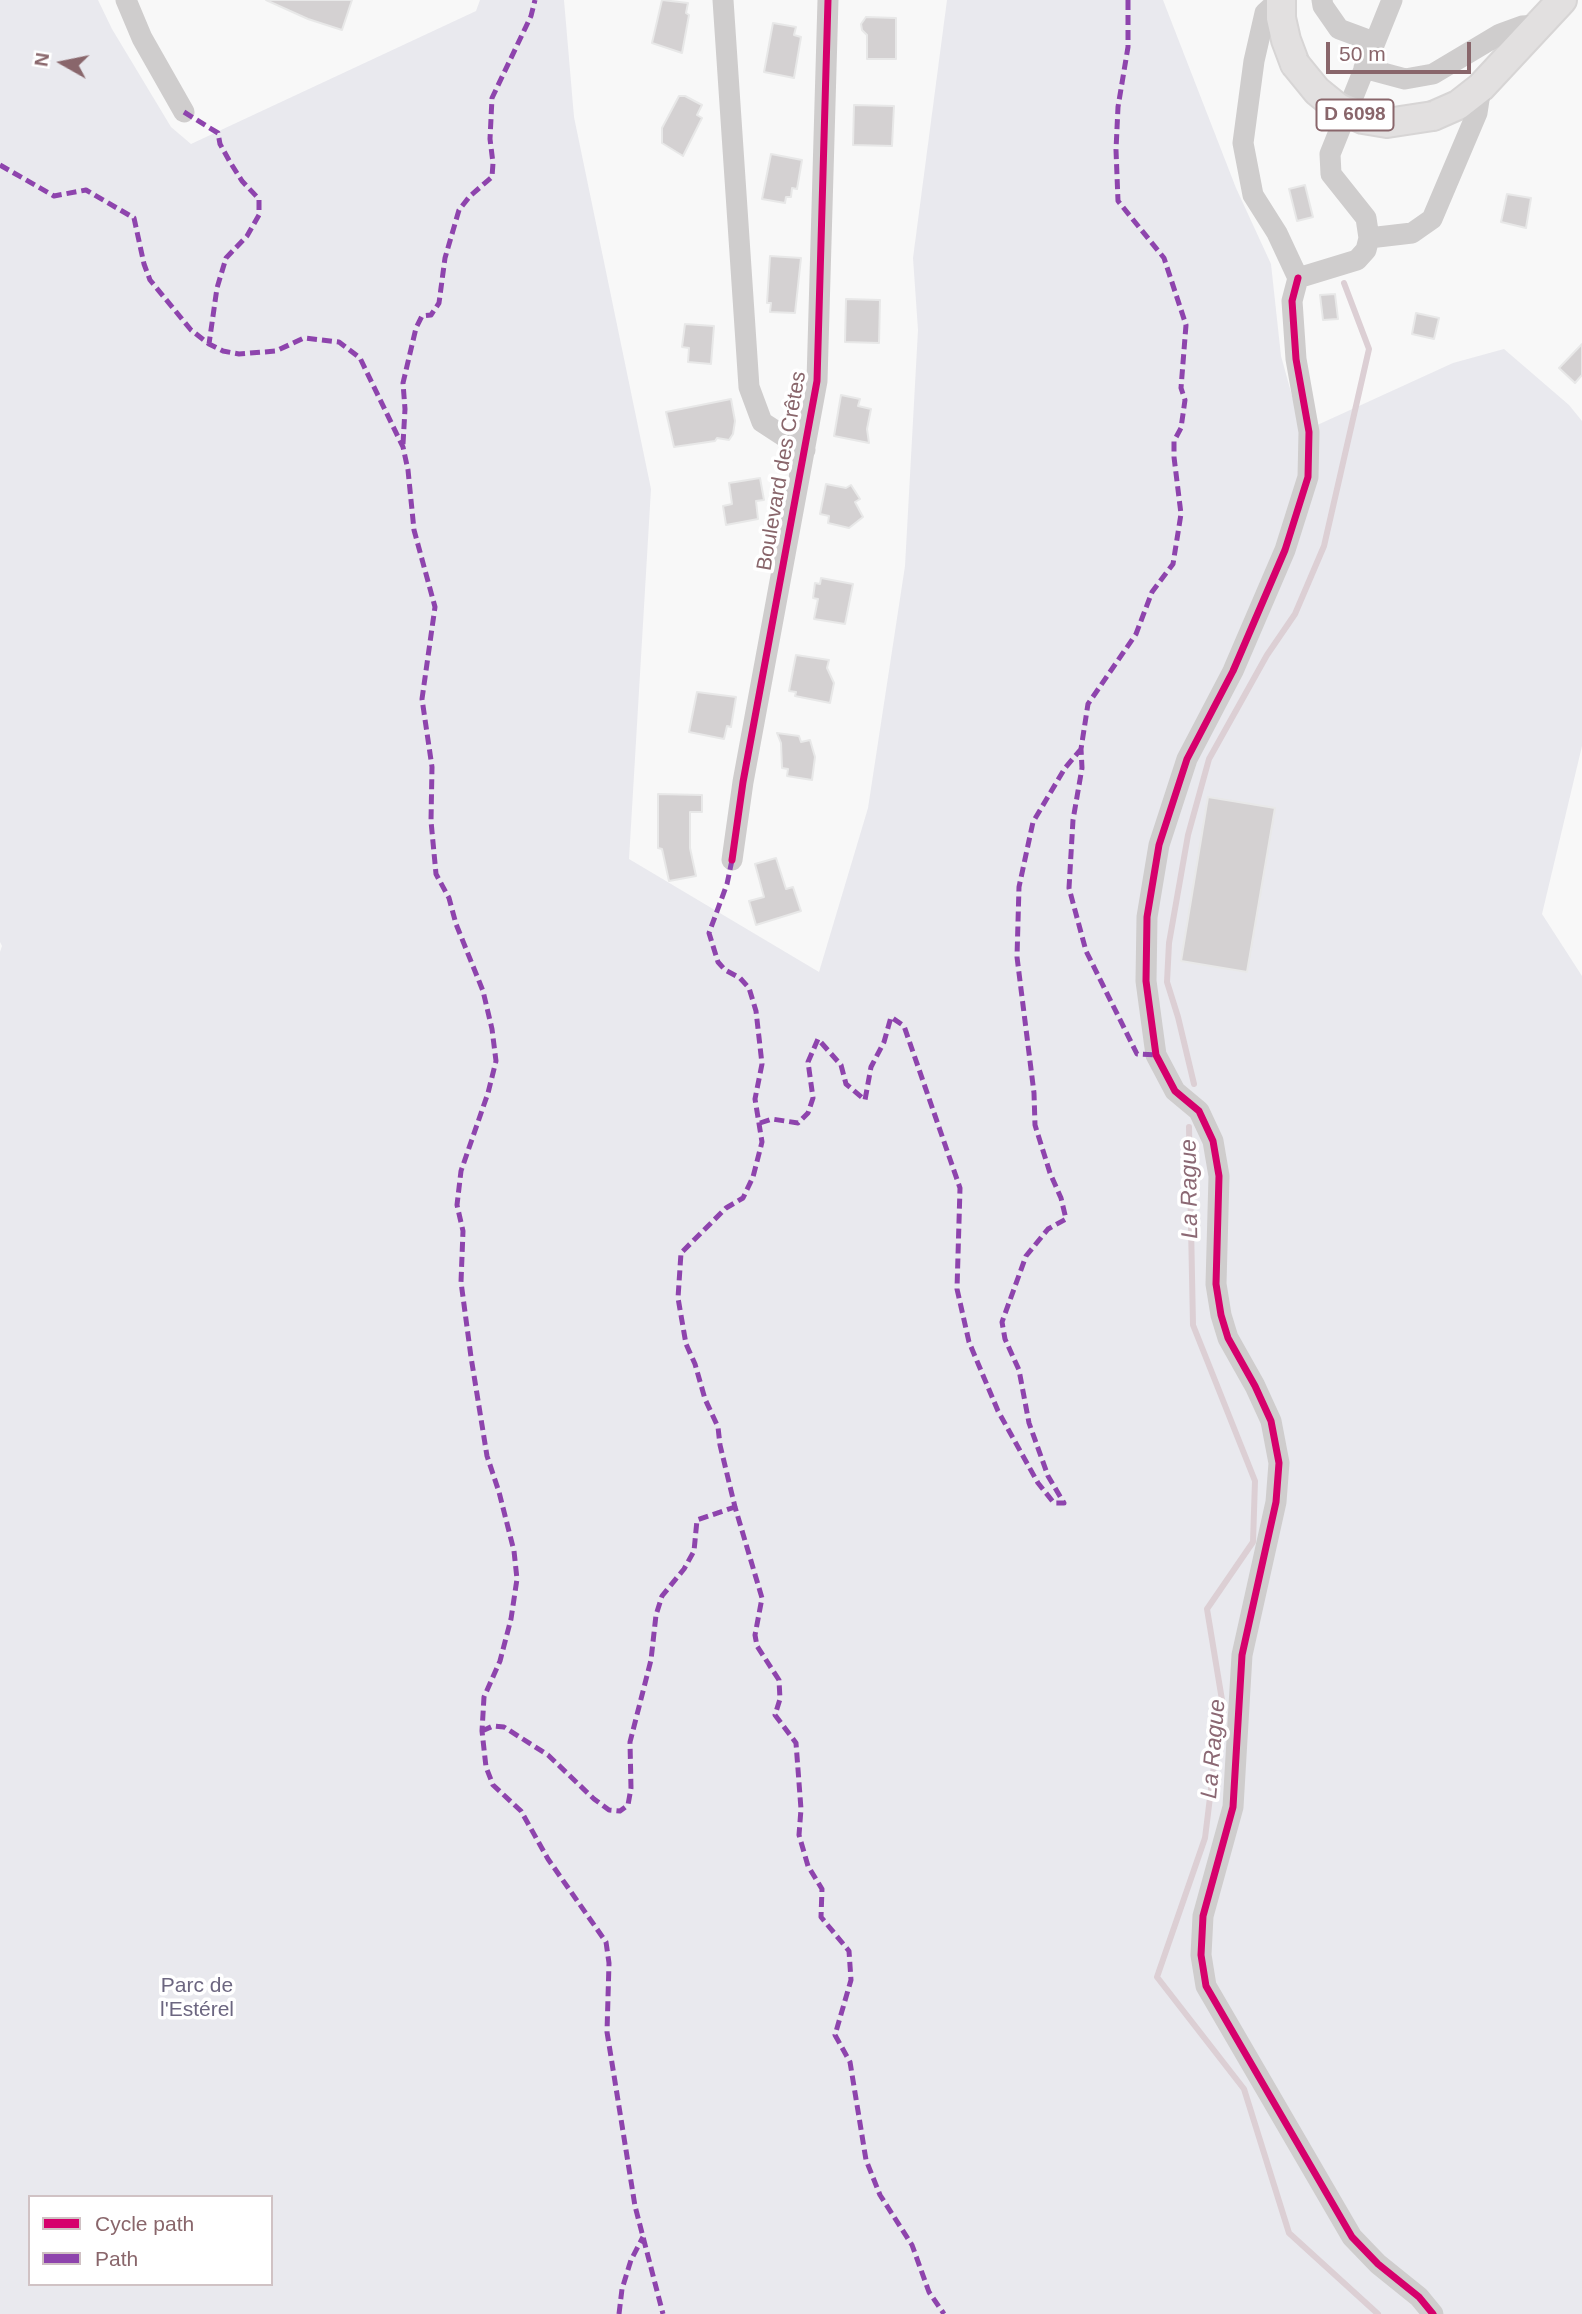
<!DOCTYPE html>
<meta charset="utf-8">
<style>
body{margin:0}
#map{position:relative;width:1582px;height:2314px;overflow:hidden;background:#f8f8f8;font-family:Arial,sans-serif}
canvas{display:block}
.legend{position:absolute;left:28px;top:2195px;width:245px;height:91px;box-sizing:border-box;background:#fff;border:2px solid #d0c2c4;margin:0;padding:9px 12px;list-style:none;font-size:21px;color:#89666b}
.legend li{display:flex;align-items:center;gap:14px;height:35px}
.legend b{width:35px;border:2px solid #d0c2c4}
.north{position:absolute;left:28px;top:28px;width:70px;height:70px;-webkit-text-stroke:5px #fff;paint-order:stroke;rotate:279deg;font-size:19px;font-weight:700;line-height:28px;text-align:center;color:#89666b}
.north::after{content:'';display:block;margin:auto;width:24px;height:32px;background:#89666b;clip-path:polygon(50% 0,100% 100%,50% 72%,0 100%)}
.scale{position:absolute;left:1326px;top:42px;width:145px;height:32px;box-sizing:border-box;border:4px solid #89666b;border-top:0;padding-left:9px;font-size:21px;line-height:24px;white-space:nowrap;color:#89666b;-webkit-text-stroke:5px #fff;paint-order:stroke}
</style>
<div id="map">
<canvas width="1582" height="2314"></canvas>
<ul class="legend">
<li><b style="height:9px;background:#d6006c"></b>Cycle path</li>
<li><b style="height:9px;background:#8e44ad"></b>Path</li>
</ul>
<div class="north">N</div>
<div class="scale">50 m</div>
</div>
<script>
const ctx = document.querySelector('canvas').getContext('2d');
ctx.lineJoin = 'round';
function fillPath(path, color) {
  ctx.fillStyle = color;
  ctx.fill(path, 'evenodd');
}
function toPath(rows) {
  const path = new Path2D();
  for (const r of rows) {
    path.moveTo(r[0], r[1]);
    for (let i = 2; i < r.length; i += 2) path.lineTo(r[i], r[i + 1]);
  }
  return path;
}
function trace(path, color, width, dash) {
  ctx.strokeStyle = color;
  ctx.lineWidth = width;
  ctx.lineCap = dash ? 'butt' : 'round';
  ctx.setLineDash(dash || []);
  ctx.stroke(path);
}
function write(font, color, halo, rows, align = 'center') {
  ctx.font = font + ' Arial,sans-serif';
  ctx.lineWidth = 7;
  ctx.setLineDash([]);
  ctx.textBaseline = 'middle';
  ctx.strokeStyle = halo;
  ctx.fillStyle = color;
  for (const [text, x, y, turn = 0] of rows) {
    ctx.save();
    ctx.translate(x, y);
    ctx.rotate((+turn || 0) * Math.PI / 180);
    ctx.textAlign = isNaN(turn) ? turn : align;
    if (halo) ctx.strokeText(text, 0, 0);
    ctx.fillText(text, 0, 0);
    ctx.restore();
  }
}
fillPath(toPath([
 [0,0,98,0,112,29,171,127,191,144,476,11,480,0,564,0,574,117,651,489,629,859,819,972,868,808,905,566,918,330,913,258,947,0,1163,0,1236,188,1271,264,1281,356,1302,432,1453,363,1504,349,1569,405,1582,421,1582,746,1542,914,1582,976,1582,2314,0,2314,0,952,2,946,0,942],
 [30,2197,271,2197,271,2284,30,2284]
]), '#e9e9ee');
trace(toPath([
 [1194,1084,1178,1017,1167,982,1169,943,1188,835,1209,759,1267,655,1295,614,1324,546,1369,349,1344,283],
 [1189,1127,1193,1325,1255,1481,1253,1542,1207,1609,1222,1700,1205,1838,1157,1977,1244,2089,1289,2233,1378,2314]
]), '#dccfd4', 6);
const building = toPath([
 [266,0,352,0,342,30,308,19,266,0],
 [662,0,688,3,686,13,689,15,682,53,652,43,662,0],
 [866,17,896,18,896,59,867,59,867,35,862,30,861,24,866,17],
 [773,23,796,27,794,35,801,37,794,78,764,72,773,23],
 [679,96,685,96,702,105,697,115,702,118,683,156,662,143,662,128,679,96],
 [854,105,894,106,892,146,853,145,854,105],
 [771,154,802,160,797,189,792,188,791,197,786,197,785,203,762,199,771,154],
 [1305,185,1313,217,1297,221,1289,189,1305,185],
 [1507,194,1531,198,1526,228,1501,222,1507,194],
 [770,256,801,258,795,313,770,312,771,303,767,303,770,256],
 [1335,294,1338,319,1323,320,1320,295,1335,294],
 [846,299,880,300,879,343,845,342,846,299],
 [1416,313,1439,318,1434,339,1412,334,1416,313],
 [685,324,714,326,711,364,688,362,689,348,682,347,685,324],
 [1582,344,1582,375,1575,383,1559,368,1582,344],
 [841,395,860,399,858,406,871,409,867,429,869,443,834,436,841,395],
 [731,399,735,421,733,434,729,440,717,438,715,441,674,447,666,412,731,399],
 [760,478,764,500,756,501,758,519,726,525,723,506,732,504,729,483,760,478],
 [826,484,846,488,851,485,860,499,855,502,863,517,849,528,828,523,829,516,820,514,826,484],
 [821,578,853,584,845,624,814,619,818,599,813,598,815,583,820,584,821,578],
 [796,655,829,660,827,668,834,683,830,703,795,696,796,692,789,691,796,655],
 [697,692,736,697,731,727,727,726,724,739,689,732,697,692],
 [777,733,799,736,801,742,810,740,815,757,812,780,787,776,788,769,782,768,781,743,777,733],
 [658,794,702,795,702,812,690,812,690,848,696,876,669,881,662,849,658,848,658,794],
 [1208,797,1275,808,1247,972,1181,961,1208,797],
 [776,858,786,889,793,887,801,911,756,925,749,901,764,897,755,864,776,858]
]);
fillPath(building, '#d4d1d2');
trace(building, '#e8e8e8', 2);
const major = toPath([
 [1281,0,1281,18,1286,40,1295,64],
 [1433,116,1458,105,1481,87,1562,0]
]);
trace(major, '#d7d5d5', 32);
trace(toPath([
 [126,0,142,38,184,112],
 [723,0,749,387,762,422,805,450],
 [1279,0,1265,13,1254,61,1243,143,1253,195,1277,233,1298,278,1292,301,1296,359,1309,432,1308,477,1285,550,1233,671,1187,759,1159,845,1147,917,1146,981,1156,1055,1175,1091,1199,1111,1213,1141,1219,1176,1216,1284,1221,1315,1228,1338,1255,1386,1271,1421,1279,1463,1276,1502,1242,1655,1233,1807,1203,1916,1201,1955,1206,1986,1352,2237,1378,2264,1419,2297,1433,2314],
 [1322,0,1323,6,1339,29,1374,42],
 [1364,68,1405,79,1433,74,1500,34,1522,26,1538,25],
 [1369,238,1412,233,1432,219,1477,113,1481,87],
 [1298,278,1357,260,1366,250,1369,238,1366,218,1331,174,1330,154,1392,0],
 [732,860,743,782,817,381,828,0]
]), '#cfcdcd', 21);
trace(major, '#e2e0e0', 28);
const majorBridge = toPath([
 [1295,64,1317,91,1338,108,1363,119,1387,123,1433,116]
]);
trace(majorBridge, '#d7d5d5', 32, []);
trace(majorBridge, '#e2e0e0', 28);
trace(toPath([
 [1128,0,1128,47,1118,107,1116,150,1118,201,1164,258,1186,325,1181,388,1185,400,1181,428,1174,441,1174,457,1181,514,1173,564,1152,592,1136,634,1088,704,1081,749,1082,768,1073,820,1069,888,1086,951,1137,1054,1156,1055],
 [184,112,218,133,220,144,230,162,242,181,259,199,259,215,247,236,226,258,217,288,209,344],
 [0,165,54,196,86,190,134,218,144,264,150,280,191,330,209,344,223,351,239,354,276,351,304,338,339,342,360,358,403,447,408,470,414,530,435,607,422,699,432,767,431,821,436,874,449,898,456,924,483,991,492,1029,496,1061,488,1093,461,1171,457,1205,463,1231,461,1282,471,1357,487,1456,499,1492,514,1551,517,1579,511,1619,500,1661,484,1697,482,1731,486,1767,493,1785,521,1811,548,1859,606,1942,609,1963,607,2032,635,2206,663,2314],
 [403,444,405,409,403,383,416,328,422,316,431,315,439,303,445,258,459,210,470,196,492,177,493,163,490,139,492,98,531,16,535,0],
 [732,860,727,884,709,933,718,962,725,970,740,978,749,988,756,1011,762,1064,755,1099,762,1142,753,1177,743,1198,726,1208,681,1253,678,1298,686,1344,695,1364,705,1399,718,1427,720,1445,735,1507,762,1598,755,1635,757,1646,779,1680,780,1699,775,1715,796,1743,801,1809,799,1835,808,1866,822,1889,821,1917,849,1951,851,1980,835,2035,850,2062,866,2160,880,2195,912,2245,929,2292,944,2314],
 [760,1123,772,1119,798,1123,808,1113,813,1098,808,1062,818,1039,841,1065,846,1084,865,1100,871,1067,884,1042,891,1017,904,1026,960,1188,957,1289,969,1342,998,1411,1038,1483,1054,1503,1064,1503,1048,1476,1029,1423,1019,1370,1005,1339,1002,1322,1026,1256,1048,1229,1066,1219,1061,1198,1050,1173,1035,1125,1034,1093,1017,957,1019,887,1033,822,1065,768,1081,749],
 [482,1731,493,1726,504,1727,548,1755,594,1799,609,1810,620,1811,628,1805,631,1788,630,1742,651,1660,656,1615,662,1596,684,1569,694,1551,697,1520,735,1507],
 [619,2314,622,2289,631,2260,643,2237]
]), '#8e44ad', 5, [10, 5]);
trace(toPath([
 [1298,278,1292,301,1296,359,1309,432,1308,477,1285,550,1233,671,1187,759,1159,845,1147,917,1146,981,1156,1055,1175,1091,1199,1111,1213,1141,1219,1176,1216,1284,1221,1315,1228,1338,1255,1386,1271,1421,1279,1463,1276,1502,1242,1655,1233,1807,1203,1916,1201,1955,1206,1986,1352,2237,1378,2264,1419,2297,1433,2314],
 [732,860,743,782,817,381,828,0]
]), '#d6006c', 7);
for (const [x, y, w] of [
 [1355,115,77]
]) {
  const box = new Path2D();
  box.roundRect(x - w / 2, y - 15.5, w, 31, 5);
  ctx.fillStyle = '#fff';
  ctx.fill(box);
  trace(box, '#89666b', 2);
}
write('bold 19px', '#89666b', null, [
 ["D 6098",1355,115]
]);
write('21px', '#89666b', '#fff', [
 ["Boulevard des Crêtes",782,471,-80]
]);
write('21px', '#6c6680', '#fff', [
 ["Parc de",197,1986],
 ["l'Estérel",197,2010]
]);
write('italic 23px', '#8b6873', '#fff', [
 ["La Rague",1190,1189,-91],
 ["La Rague",1214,1749,-85]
]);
</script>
